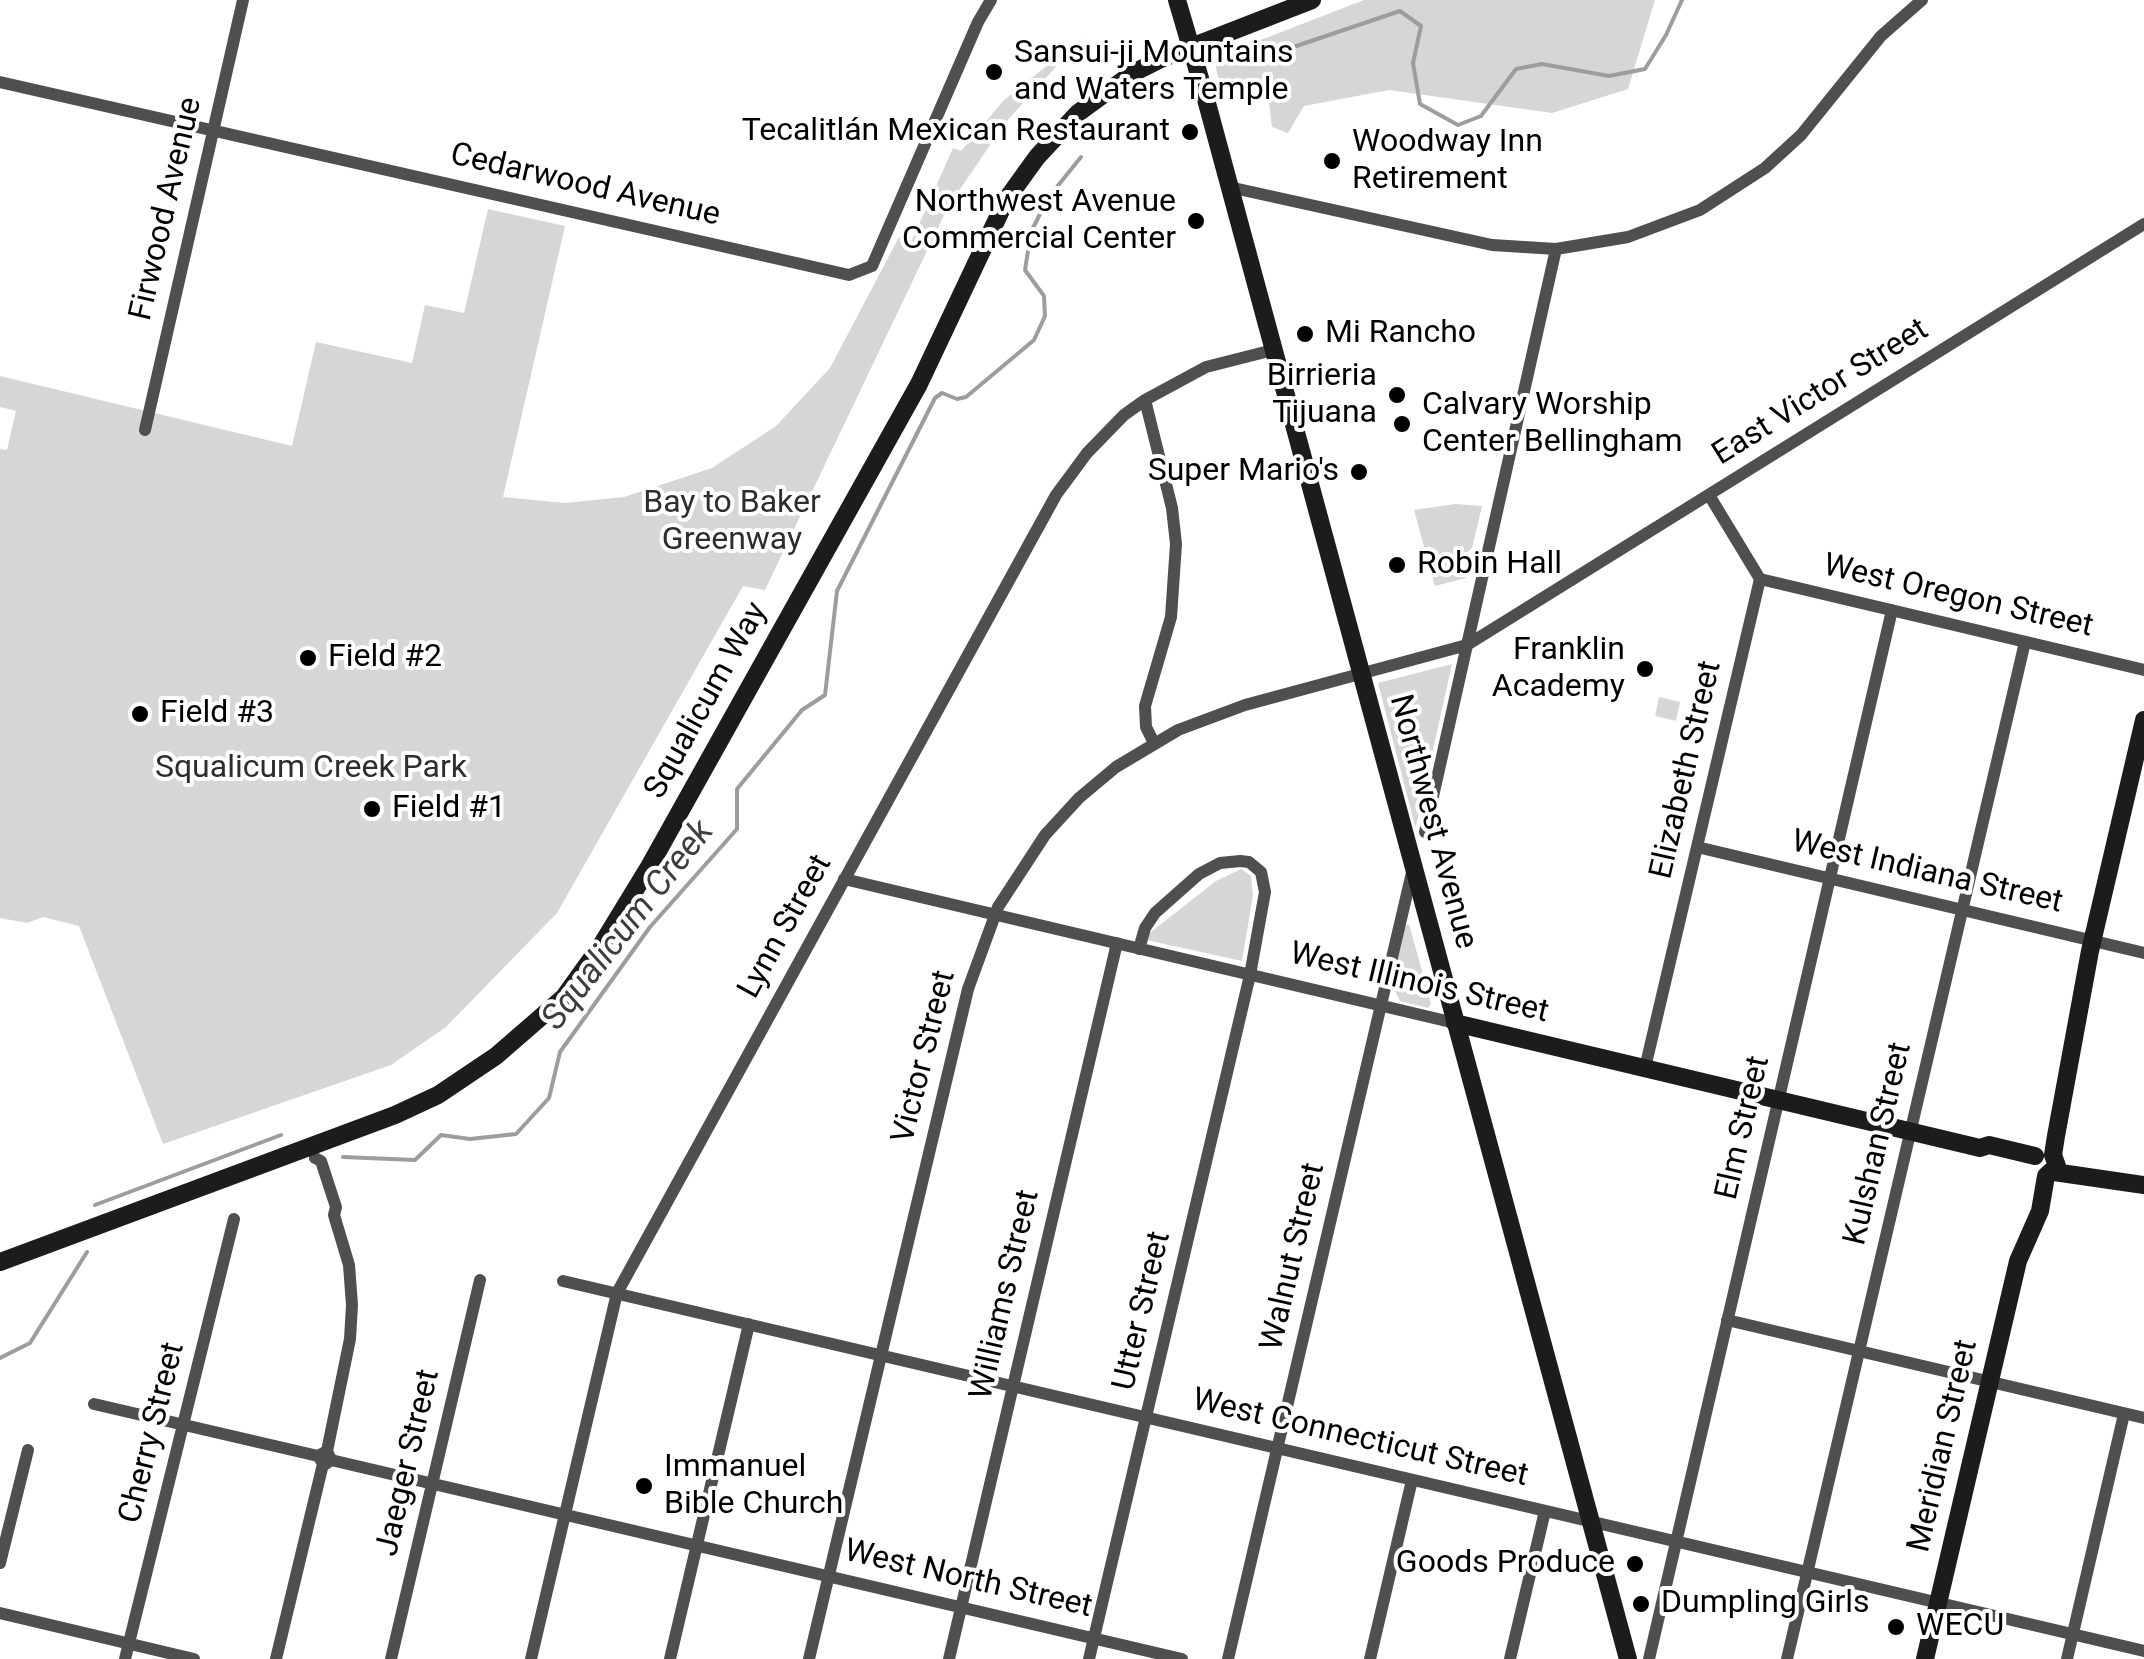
<!DOCTYPE html>
<meta charset="utf-8">
<style>
body{margin:0}
canvas{display:block;background:#fff}
</style>
<canvas width="2144" height="1659"></canvas>
<script>
const ctx = document.querySelector('canvas').getContext('2d');
ctx.lineJoin = 'round';
function fillPath(path, color) {
  ctx.fillStyle = color;
  ctx.fill(path, 'evenodd');
}
function toPath(rows) {
  const path = new Path2D();
  for (const r of rows) {
    path.moveTo(r[0], r[1]);
    for (let i = 2; i < r.length; i += 2) path.lineTo(r[i], r[i + 1]);
  }
  return path;
}
function trace(path, color, width, dash) {
  ctx.strokeStyle = color;
  ctx.lineWidth = width;
  ctx.lineCap = dash ? 'butt' : 'round';
  ctx.setLineDash(dash || []);
  ctx.stroke(path);
}
function write(font, color, halo, rows, align = 'center') {
  ctx.font = font + ' Roboto,sans-serif';
  ctx.lineWidth = 8;
  ctx.setLineDash([]);
  ctx.textBaseline = 'middle';
  ctx.strokeStyle = halo;
  ctx.fillStyle = color;
  for (const [text, x, y, turn = 0] of rows) {
    ctx.save();
    ctx.translate(x, y);
    ctx.rotate((+turn || 0) * Math.PI / 180);
    ctx.textAlign = isNaN(turn) ? turn : align;
    if (halo) ctx.strokeText(text, 0, 0);
    ctx.fillText(text, 0, 0);
    ctx.restore();
  }
}
fillPath(toPath([
 [1364,0,1655,0,1628,89,1552,113,1389,90,1304,106,1288,133,1272,127,1269,102,1237,87,1221,91,1214,58],
 [1082,38,1005,123,948,207,765,590,743,586,557,913,446,1027,391,1065,163,1144,79,926,43,917,27,923,0,918,0,449,7,450,16,411,0,407,0,376,292,446,316,342,412,363,425,305,464,313,488,209,565,226,503,497,565,503,624,497,712,468,776,426,830,368,899,237,912,240,953,148,961,151,1004,100],
 [1455,504,1482,506,1472,548,1462,557,1466,578,1435,586,1414,510],
 [1452,664,1416,826,1415,826,1378,683],
 [1659,697,1680,702,1676,721,1655,716],
 [1241,869,1251,876,1253,895,1242,961,1142,939,1216,881],
 [1409,924,1431,1004,1428,1008,1400,1001,1392,985,1405,926]
]), '#d6d6d6');
trace(toPath([
 [1246,63,1400,11,1421,26,1413,63,1420,104,1458,125,1481,116,1516,69,1542,64,1609,76,1645,69,1666,35,1682,0],
 [343,1157,415,1160,441,1135,470,1139,516,1134,549,1098,560,1052,650,927,737,829,737,789,802,710,825,695,837,591,935,398,942,393,957,399,966,397,1034,340,1045,316,1044,296,1025,270,1031,232,1048,198,1081,157],
 [95,1205,281,1135],
 [0,1358,30,1343,87,1252]
]), '#9d9d9d', 4);
trace(toPath([
 [0,82,849,275,872,266,978,22,991,0],
 [1229,187,1492,245,1556,249,1628,237,1700,210,1765,168,1801,135,1881,36,1922,0],
 [1145,400,1172,508,1176,544,1171,617,1145,706,1146,727,1154,743],
 [145,430,243,0],
 [1760,579,2144,670],
 [1425,832,1556,249],
 [1697,847,2144,953],
 [844,879,1455,1023],
 [1645,1068,1760,579,1709,495],
 [315,1158,321,1161,336,1207,334,1215,349,1265,352,1305,350,1339,327,1451,331,1460,324,1465,318,1456,327,1451],
 [563,1281,2144,1651],
 [1727,1320,2144,1418],
 [94,1404,318,1456],
 [331,1460,1182,1659],
 [0,1563,28,1450],
 [0,1613,194,1659],
 [125,1659,234,1219],
 [276,1659,323,1464],
 [391,1659,480,1280],
 [531,1659,617,1293,1056,495,1087,453,1124,415,1145,400,1206,367,1273,350],
 [670,1659,749,1324],
 [809,1659,968,989,998,907,1045,835,1079,798,1116,767,1178,730,1245,705,1467,645,2144,224],
 [949,1659,1117,943],
 [1089,1659,1250,975,1265,892,1261,872,1249,862,1240,861,1220,863,1199,874,1155,913,1145,928,1139,949],
 [1228,1659,1413,868],
 [1370,1659,1412,1480],
 [1510,1659,1545,1511],
 [1649,1659,1892,610],
 [1787,1659,2025,642],
 [2067,1659,2124,1414]
]), '#4f4f4f', 12);
trace(toPath([
 [1204,92,1628,1659],
 [1455,1023,1980,1148,1989,1145,2035,1156],
 [2054,1172,2144,1185],
 [2046,1176,2057,1166,2053,1155,2056,1136,2090,951,2144,720],
 [0,1262,395,1115,438,1095,496,1056,564,997,602,944,649,867,919,384,1006,200,1037,157,1078,113,1133,73,1163,58,1312,0],
 [1925,1659,2018,1261,2040,1211,2046,1176]
]), '#1c1c1c', 18);
trace(toPath([
 [1177,0,1204,92]
]), '#1c1c1c', 18);
for (const [x, y, r, color] of [
 [994,72,10,"#000"],
 [1190,132,10,"#000"],
 [1332,161,10,"#000"],
 [1196,221,10,"#000"],
 [1305,334,10,"#000"],
 [1397,395,10,"#000"],
 [1402,424,10,"#000"],
 [1359,472,10,"#000"],
 [1397,565,10,"#000"],
 [308,658,10,"#000"],
 [1645,669,10,"#000"],
 [140,714,10,"#000"],
 [372,809,10,"#000"],
 [644,1486,10,"#000"],
 [1635,1564,10,"#000"],
 [1641,1604,10,"#000"],
 [1896,1627,10,"#000"]
]) {
  const dot = new Path2D();
  dot.arc(x, y, r, 0, 2 * Math.PI);
  ctx.fillStyle = color;
  ctx.fill(dot);
  trace(dot, '#fff', 4);
}
write('32px', '#000', '#fff', [
 ["Sansui-ji Mountains",1014,54],
 ["and Waters Temple",1014,91],
 ["Tecalitlán Mexican Restaurant",1170,132,"right"],
 ["Woodway Inn",1352,143],
 ["Retirement",1352,180],
 ["Northwest Avenue",1176,203,"right"],
 ["Commercial Center",1176,240,"right"],
 ["Mi Rancho",1325,334],
 ["Birrieria",1377,377,"right"],
 ["Tijuana",1377,414,"right"],
 ["Calvary Worship",1422,406],
 ["Center Bellingham",1422,443],
 ["Super Mario's",1339,472,"right"],
 ["Robin Hall",1417,565],
 ["Franklin",1625,651,"right"],
 ["Academy",1625,688,"right"],
 ["Field #2",328,658],
 ["Field #3",160,714],
 ["Field #1",392,809],
 ["Immanuel",664,1468],
 ["Bible Church",664,1505],
 ["Goods Produce",1615,1564,"right"],
 ["Dumpling Girls",1661,1604],
 ["WECU",1916,1627]
], 'left');
write('32px', '#000', '#fff', [
 ["Cedarwood Avenue",585,186,13],
 ["Firwood Avenue",167,209,-77],
 ["East Victor Street",1821,393,-32],
 ["West Oregon Street",1958,597,13],
 ["Squalicum Way",707,701,-61],
 ["Elizabeth Street",1687,770,-77],
 ["Northwest Avenue",1432,822,75],
 ["West Indiana Street",1927,873,13],
 ["Lynn Street",786,927,-61],
 ["West Illinois Street",1419,984,13],
 ["Victor Street",925,1057,-76],
 ["Elm Street",1744,1128,-77],
 ["Kulshan Street",1879,1144,-77],
 ["Walnut Street",1294,1257,-77],
 ["Williams Street",1006,1295,-77],
 ["Utter Street",1143,1311,-77],
 ["Cherry Street",153,1433,-76],
 ["West Connecticut Street",1360,1439,13],
 ["Meridian Street",1944,1446,-77],
 ["Jaeger Street",409,1463,-77],
 ["West North Street",968,1580,13]
]);
write('32px', '#2d2d2d', '#fff', [
 ["Bay to Baker",732,504],
 ["Greenway",732,541],
 ["Squalicum Creek Park",311,769]
]);
write('italic 35px', '#3e3e3e', '#fff', [
 ["Squalicum Creek",629,926,-52]
]);
</script>
